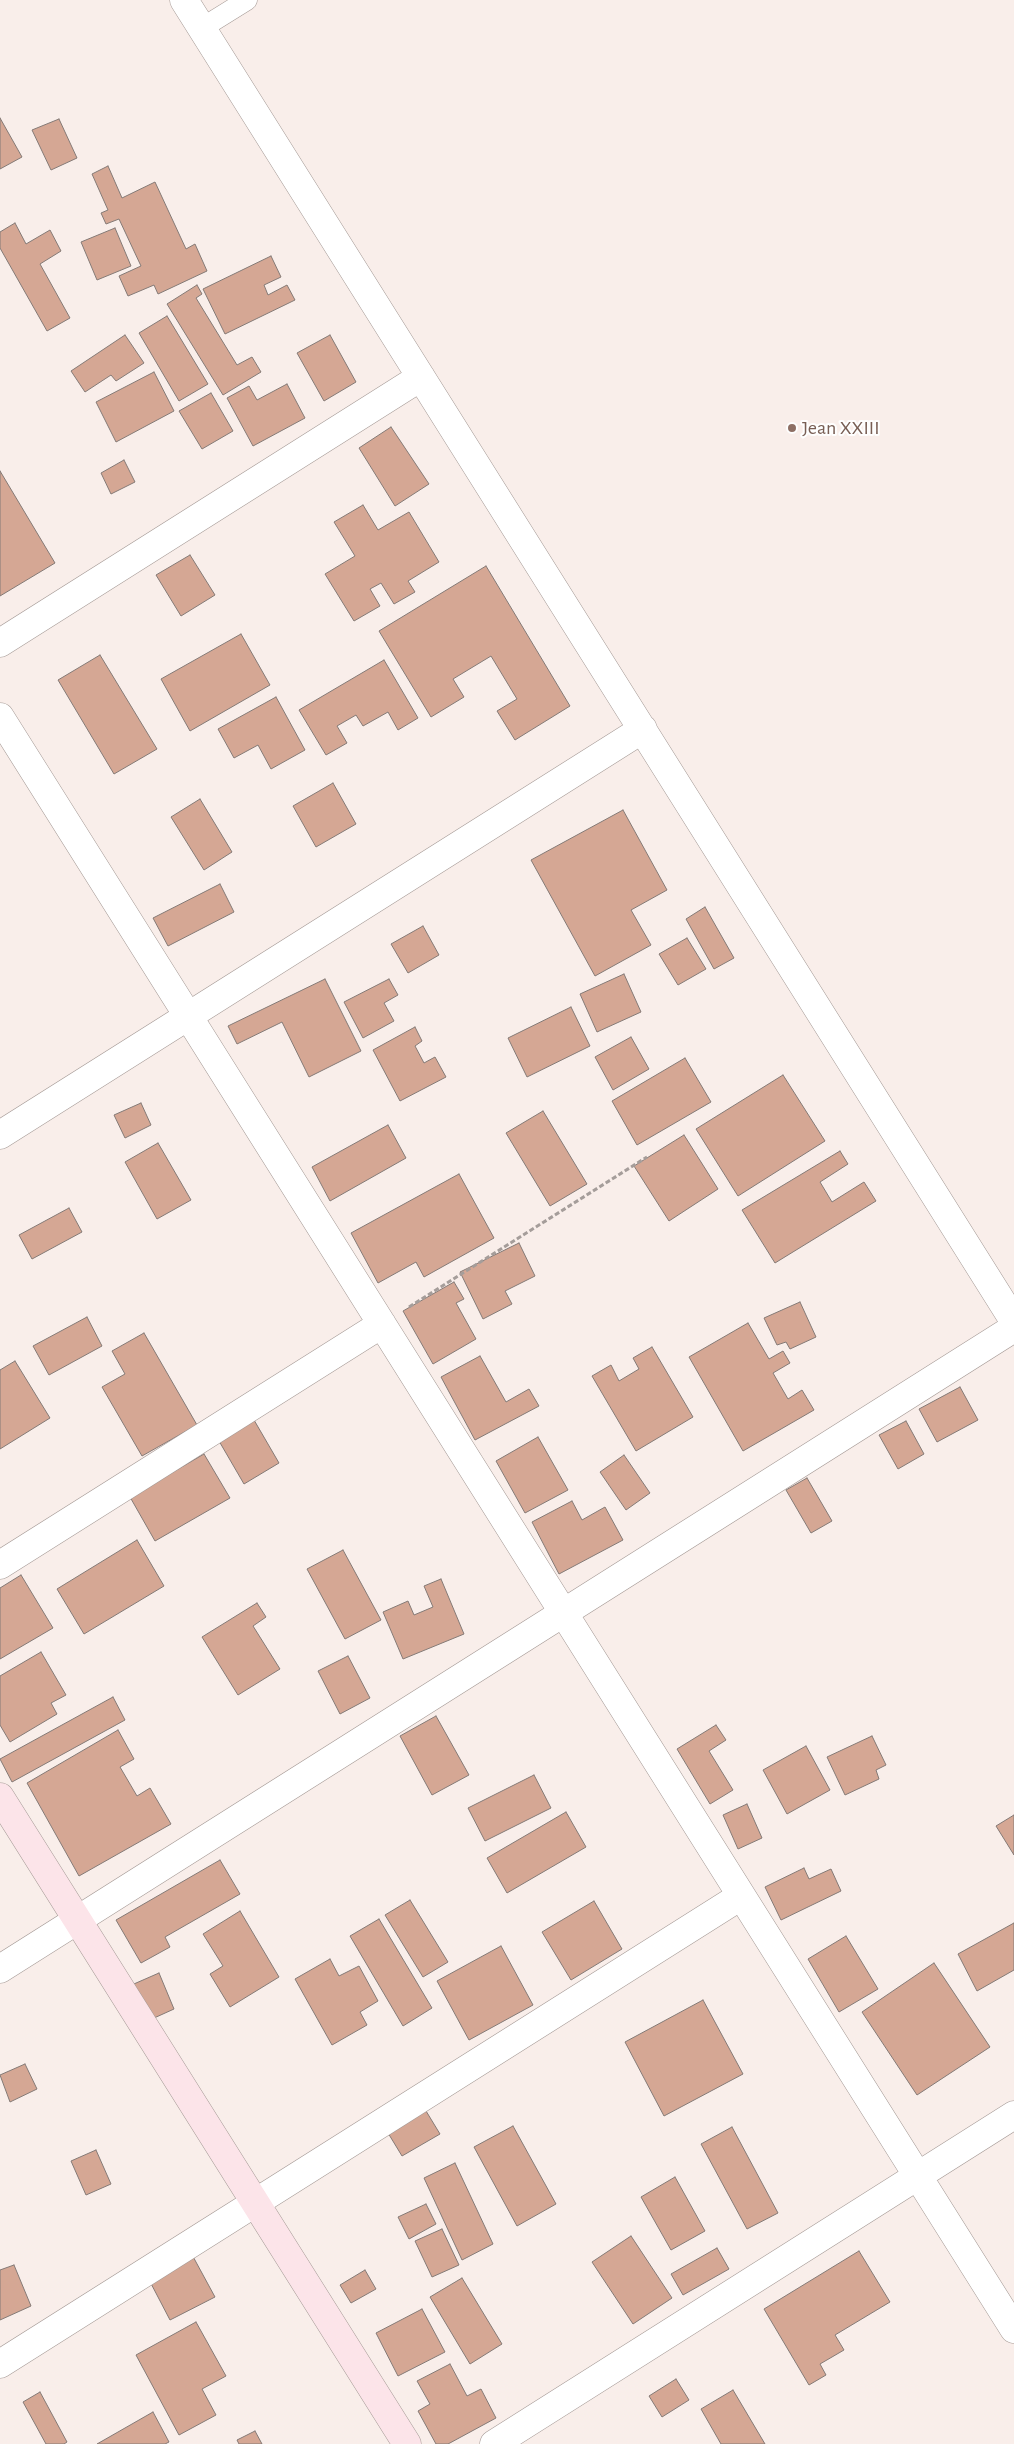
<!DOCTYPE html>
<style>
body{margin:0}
canvas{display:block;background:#f9eeea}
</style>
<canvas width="1014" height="2444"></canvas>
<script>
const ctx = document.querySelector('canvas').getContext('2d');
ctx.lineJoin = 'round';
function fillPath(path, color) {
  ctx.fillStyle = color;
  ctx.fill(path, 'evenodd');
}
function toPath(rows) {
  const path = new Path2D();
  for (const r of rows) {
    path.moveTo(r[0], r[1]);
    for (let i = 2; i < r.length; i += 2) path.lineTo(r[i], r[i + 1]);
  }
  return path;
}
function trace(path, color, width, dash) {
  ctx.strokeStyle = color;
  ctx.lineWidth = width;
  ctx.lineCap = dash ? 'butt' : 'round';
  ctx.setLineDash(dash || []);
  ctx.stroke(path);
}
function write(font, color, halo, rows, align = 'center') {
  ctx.font = font + ' "Alegreya Sans",sans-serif';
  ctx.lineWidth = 4;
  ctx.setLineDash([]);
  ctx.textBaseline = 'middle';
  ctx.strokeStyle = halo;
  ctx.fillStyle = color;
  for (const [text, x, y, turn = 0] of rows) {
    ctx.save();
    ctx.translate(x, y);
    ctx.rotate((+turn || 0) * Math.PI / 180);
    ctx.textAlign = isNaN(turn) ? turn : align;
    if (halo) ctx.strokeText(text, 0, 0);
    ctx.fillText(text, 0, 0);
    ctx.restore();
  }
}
const building = toPath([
 [0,118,22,157,0,169,0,118],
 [59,119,77,158,51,170,32,130,59,119],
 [108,166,122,198,155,182,186,249,195,244,207,271,158,294,154,285,128,296,119,276,141,266,119,219,106,224,101,213,108,210,92,174,108,166],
 [15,223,26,244,50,230,61,251,40,264,70,318,47,331,0,248,0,232,15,223],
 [115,228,131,266,97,280,81,242,115,228],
 [271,256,281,277,264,285,268,295,287,285,295,300,225,334,203,289,271,256],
 [197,285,202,294,196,298,237,365,252,357,261,372,223,395,167,304,197,285],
 [167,316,208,384,179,401,139,333,167,316],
 [125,335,144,363,116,381,111,375,85,392,71,371,125,335],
 [330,335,356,382,324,401,297,353,330,335],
 [154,372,174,411,116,442,96,402,154,372],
 [287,384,305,418,253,446,227,398,249,386,257,400,287,384],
 [211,393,233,431,202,449,179,411,211,393],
 [391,427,429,484,395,506,359,448,391,427],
 [124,460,135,482,111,494,101,473,124,460],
 [0,471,55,563,0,596,0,471],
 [363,505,378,530,409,512,439,562,408,581,415,592,394,604,381,583,370,589,380,606,354,621,325,574,355,556,334,522,363,505],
 [190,555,215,595,181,616,156,575,190,555],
 [486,566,570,706,515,740,497,711,517,699,491,656,453,679,464,697,431,717,379,631,486,566],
 [241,634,270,685,190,731,161,679,241,634],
 [100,655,157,749,114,774,58,680,100,655],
 [384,660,418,718,398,730,388,712,363,726,356,715,337,726,347,743,326,755,299,710,384,660],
 [276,697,305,750,271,769,258,745,234,758,218,729,276,697],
 [333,783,356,824,316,847,293,806,333,783],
 [200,799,232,852,204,870,171,817,200,799],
 [623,810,667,890,631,910,651,945,595,976,531,860,623,810],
 [220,884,234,912,168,946,153,918,220,884],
 [705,907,734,958,714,969,686,919,705,907],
 [423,926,439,955,408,973,391,944,423,926],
 [687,938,706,969,678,985,659,954,687,938],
 [624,974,641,1012,597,1032,580,994,624,974],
 [325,979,361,1051,309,1077,282,1022,237,1044,228,1026,325,979],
 [389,979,398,995,384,1003,394,1021,363,1038,344,1002,389,979],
 [571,1007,590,1046,527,1077,508,1038,571,1007],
 [415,1027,422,1041,415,1046,424,1063,435,1057,446,1077,400,1101,373,1050,415,1027],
 [631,1037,649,1069,613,1090,595,1057,631,1037],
 [685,1058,711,1102,637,1145,612,1101,685,1058],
 [783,1075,825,1141,738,1196,696,1129,783,1075],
 [141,1103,151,1125,125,1138,114,1115,141,1103],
 [543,1111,587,1184,550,1206,506,1133,543,1111],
 [388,1125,406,1158,330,1201,312,1167,388,1125],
 [684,1135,718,1189,669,1221,634,1166,684,1135],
 [158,1143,191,1200,157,1219,125,1162,158,1143],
 [840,1151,848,1164,820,1182,832,1202,864,1182,876,1201,775,1263,742,1210,840,1151],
 [459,1174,494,1238,424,1277,416,1262,378,1283,351,1233,459,1174],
 [69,1208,82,1232,32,1259,19,1235,69,1208],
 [519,1243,535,1276,505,1291,512,1304,483,1319,460,1272,519,1243],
 [454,1282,464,1299,456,1303,476,1339,433,1364,403,1311,454,1282],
 [800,1302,816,1337,790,1349,786,1342,777,1345,764,1318,800,1302],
 [87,1317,102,1346,49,1375,33,1346,87,1317],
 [748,1323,769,1359,783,1351,790,1363,773,1373,788,1399,802,1390,814,1410,743,1451,689,1357,748,1323],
 [144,1333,197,1425,142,1456,102,1387,125,1374,112,1351,144,1333],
 [652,1347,693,1417,636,1451,592,1376,611,1365,619,1381,639,1369,633,1358,652,1347],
 [480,1356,506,1402,529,1389,539,1406,475,1440,441,1377,480,1356],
 [15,1361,50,1418,0,1449,0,1370,15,1361],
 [960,1387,978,1420,937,1442,919,1409,960,1387],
 [254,1420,279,1463,244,1484,219,1441,254,1420],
 [906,1421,924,1454,898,1469,879,1435,906,1421],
 [538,1437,568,1490,525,1513,496,1461,538,1437],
 [204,1454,230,1498,155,1541,130,1497,204,1454],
 [624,1455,650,1493,626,1510,600,1472,624,1455],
 [807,1478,832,1521,811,1533,786,1490,807,1478],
 [572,1501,582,1520,605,1507,623,1540,559,1574,532,1522,572,1501],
 [137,1540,164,1586,84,1634,57,1589,137,1540],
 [343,1550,381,1620,345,1639,307,1569,343,1550],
 [21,1575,53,1628,0,1659,0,1588,21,1575],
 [441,1579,464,1634,403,1659,383,1612,408,1601,414,1615,433,1607,424,1586,441,1579],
 [257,1603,266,1617,253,1626,280,1669,238,1695,202,1637,257,1603],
 [41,1652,66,1695,51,1703,57,1714,10,1742,0,1725,0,1676,41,1652],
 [348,1656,370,1698,340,1714,318,1671,348,1656],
 [113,1697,125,1720,12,1782,0,1759,113,1697],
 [436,1716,469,1775,432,1795,400,1736,436,1716],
 [716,1725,726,1740,709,1751,733,1790,710,1804,677,1749,716,1725],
 [118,1730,134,1759,120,1767,137,1796,150,1788,171,1824,79,1876,27,1783,118,1730],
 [872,1736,886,1765,876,1770,879,1779,845,1795,827,1757,872,1736],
 [806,1746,830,1790,787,1814,763,1770,806,1746],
 [534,1775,551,1808,485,1841,468,1808,534,1775],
 [747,1804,762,1838,738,1849,723,1815,747,1804],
 [566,1812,586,1847,507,1893,487,1858,566,1812],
 [1014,1815,1014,1855,996,1826,1014,1815],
 [220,1860,240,1894,165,1937,170,1947,141,1963,116,1920,220,1860],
 [804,1868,809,1879,831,1869,841,1891,781,1920,765,1887,804,1868],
 [410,1900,448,1962,423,1977,385,1915,410,1900],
 [594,1901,622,1949,571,1980,542,1932,594,1901],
 [240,1911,279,1977,230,2007,210,1974,223,1966,203,1934,240,1911],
 [379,1919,432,2008,403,2026,350,1936,379,1919],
 [1014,1923,1014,1970,977,1991,958,1954,1014,1923],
 [846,1936,878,1989,839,2012,808,1959,846,1936],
 [501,1946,533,2005,469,2040,437,1981,501,1946],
 [330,1959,339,1976,359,1966,378,2001,360,2012,367,2025,332,2045,295,1979,330,1959],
 [934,1963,990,2047,917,2095,862,2012,934,1963],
 [159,1973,174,2009,143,2023,127,1987,159,1973],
 [703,2000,743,2074,664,2116,625,2042,703,2000],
 [25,2064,37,2089,10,2102,0,2075,25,2064],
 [423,2106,440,2134,402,2156,385,2128,423,2106],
 [513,2126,556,2204,517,2226,474,2147,513,2126],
 [732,2127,778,2213,747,2229,701,2144,732,2127],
 [96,2150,111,2184,86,2195,71,2161,96,2150],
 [455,2163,493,2244,462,2260,424,2178,455,2163],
 [675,2177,705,2231,671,2250,641,2197,675,2177],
 [426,2204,436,2224,409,2239,398,2217,426,2204],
 [442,2229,459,2265,432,2277,415,2241,442,2229],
 [631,2236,672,2298,633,2324,592,2262,631,2236],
 [717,2248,729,2269,683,2295,671,2274,717,2248],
 [190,2251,215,2297,170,2320,146,2274,190,2251],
 [859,2251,890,2302,835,2335,844,2350,820,2364,826,2375,809,2385,764,2309,859,2251],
 [14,2265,31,2306,0,2320,0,2270,14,2265],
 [365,2270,376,2289,351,2303,340,2285,365,2270],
 [462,2278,502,2344,470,2364,430,2297,462,2278],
 [422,2309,445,2352,398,2376,376,2333,422,2309],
 [196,2322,226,2376,202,2389,216,2415,179,2435,136,2355,196,2322],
 [450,2364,467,2396,481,2389,496,2418,448,2444,436,2444,418,2411,430,2404,417,2381,450,2364],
 [676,2379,689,2400,662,2417,649,2396,676,2379],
 [733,2390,765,2444,721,2444,701,2409,733,2390],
 [40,2392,67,2442,64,2444,46,2444,23,2402,40,2392],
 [153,2412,169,2442,165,2444,97,2444,153,2412],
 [255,2431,262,2444,239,2444,237,2440,255,2431]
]);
fillPath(building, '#d5a794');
trace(building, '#847a76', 1);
const lane = toPath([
 [202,28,247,0]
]);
const street = toPath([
 [184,0,1014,1321],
 [0,643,421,377],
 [0,717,1014,2329],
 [0,1135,643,729],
 [0,1565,382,1324],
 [0,1969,1014,1328],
 [0,2364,741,1896],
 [494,2444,1014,2115]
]);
const secondary = toPath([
 [0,1797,407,2444]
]);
trace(lane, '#a59a96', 21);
trace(street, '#a59a96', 29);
trace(secondary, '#a59a96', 29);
trace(toPath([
 [409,1307,647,1157]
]), '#a59d9a', 3, [5, 2.5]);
trace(lane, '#fff', 20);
trace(street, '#fff', 28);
trace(secondary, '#fce4e9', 28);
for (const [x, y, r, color] of [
 [792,428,5,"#8d6e63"]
]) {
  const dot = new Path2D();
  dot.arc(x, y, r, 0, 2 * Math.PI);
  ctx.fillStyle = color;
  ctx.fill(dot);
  trace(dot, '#fefefe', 2);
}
write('20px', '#785e54', '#fefefe', [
 ["Jean XXIII",802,428]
], 'left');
</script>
